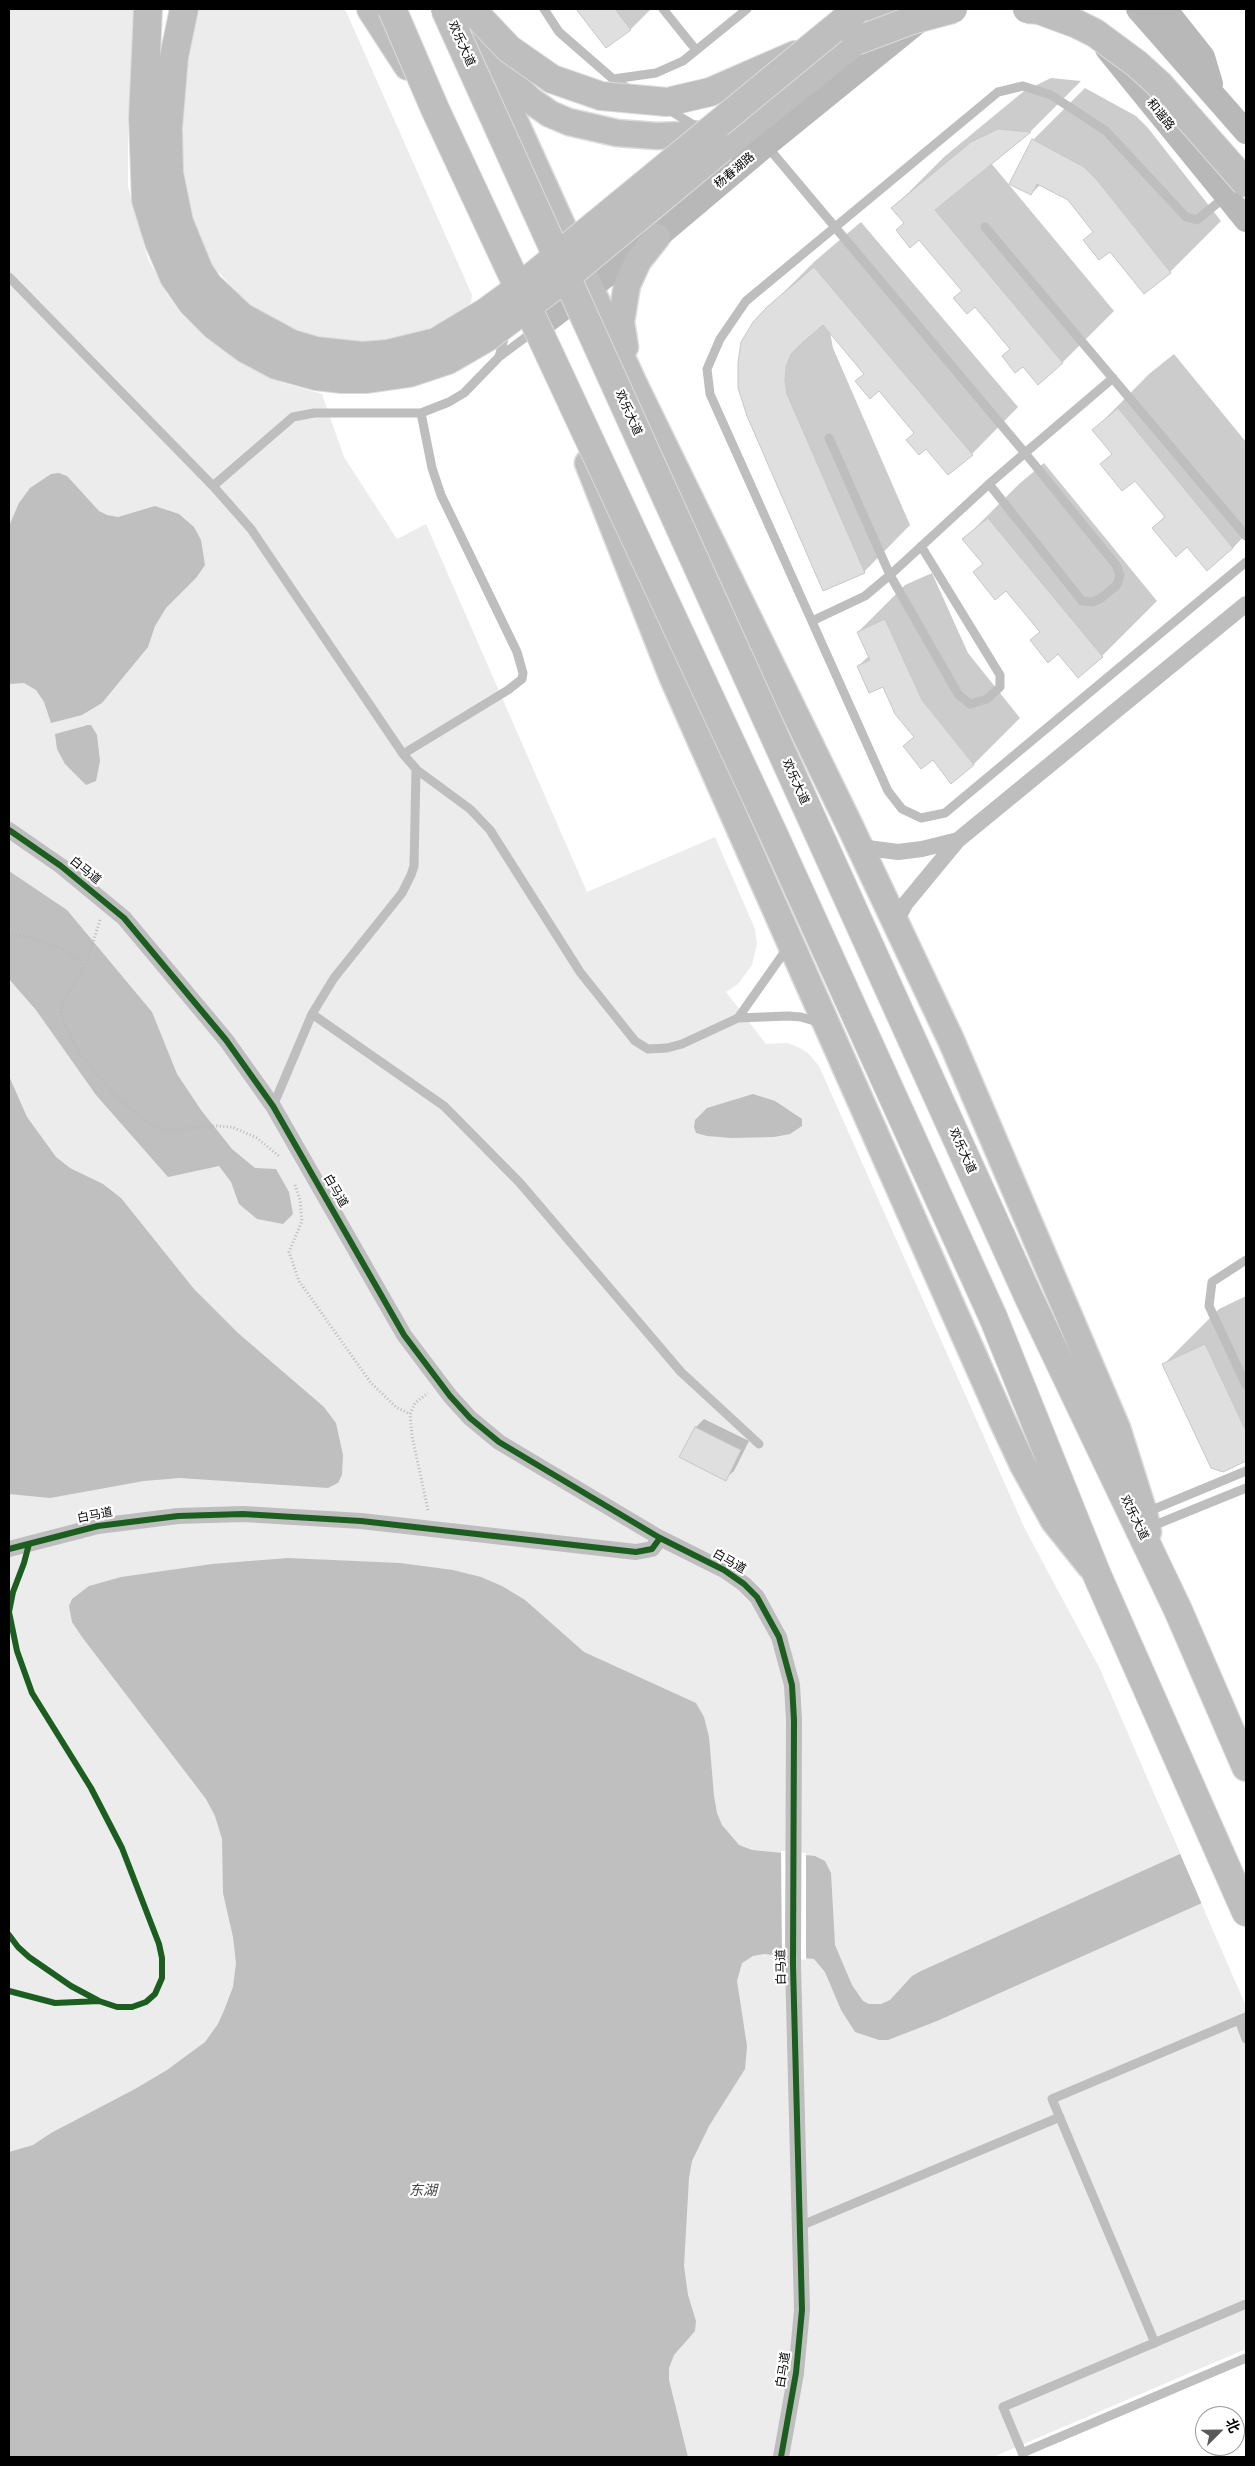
<!DOCTYPE html>
<html>
<head>
<meta charset="utf-8">
<style>
  body { margin:0 }
  #map { position:relative; width:1255px; height:2466px; overflow:hidden; background:#fff; font-family:"Titillium Web","Noto Sans SC",sans-serif }
  canvas { display:block }
  .frame { position:absolute; inset:0; border:10px solid #000; pointer-events:none }
  .north { position:absolute; left:1195px; top:2406px; width:50px; height:50px; box-sizing:border-box; background:#fff; border:1px solid #999; border-radius:50%; rotate:67deg; font-size:14px; font-weight:700; line-height:20px; text-align:center; color:#000 }
  .north::after { content:''; display:block; margin:auto; width:18px; height:22px; background:#595959; clip-path:polygon(50% 0,100% 100%,50% 72%,0 100%) }
</style>
</head>
<body>
<div id="map">
<canvas width="1255" height="2466"></canvas>
<div class="frame"></div>
<div class="north">北</div>
</div>
<script>
const ctx = document.querySelector('canvas').getContext('2d');
ctx.lineJoin = 'round';
function fillPath(path, color) { ctx.fillStyle = color; ctx.fill(path, 'evenodd'); }
const shape = rows => new Path2D(rows.map(r => 'M' + r).join(''));
function strokePath(path, color, width, dash) { ctx.strokeStyle = color; ctx.lineWidth = width; ctx.lineCap = dash ? 'butt' : 'round'; ctx.setLineDash(dash || []); ctx.stroke(path); }
function drawText(font, color, halo, rows, align = 'center') {
  ctx.font = font + ' "Titillium Web","Noto Sans SC",sans-serif'; ctx.lineWidth = 4.5; ctx.setLineDash([]); ctx.textBaseline = 'middle'; ctx.strokeStyle = halo; ctx.fillStyle = color; for (const [text, x, y, turn = 0] of rows) {
    ctx.save(); ctx.translate(x, y); ctx.rotate((+turn || 0) * Math.PI / 180); ctx.textAlign = isNaN(turn) ? turn : align; if (halo) ctx.strokeText(text, 0, 0); ctx.fillText(text, 0, 0); ctx.restore();
  }
}
fillPath(shape([
  [9,9,135,9,128,122,128,187,148,259,167,294,182,315,206,337,262,373,283,383,322,394,344,457,397,539,426,524,587,892,715,837,755,929,757,944,752,965,738,984,726,992,766,1044,788,1043,800,1048,808,1053,819,1066,1025,1529,1100,1669,1246,2006,1246,2349,993,2457,9,2457],
  [199,9,345,9,472,295,471,302,465,310,412,337,385,342,337,342,314,337,266,317,242,298,212,265,195,234,183,186,181,154,186,71]
]), '#ececec');
fillPath(shape([
  [59,473,67,476,99,511,107,515,118,517,155,506,179,514,194,527,201,540,205,565,196,578,166,608,155,626,148,647,102,703,82,715,51,723,44,702,36,690,24,683,9,684,9,526,19,503,30,488,51,474],
  [88,725,91,725,97,735,100,761,96,781,86,785,65,764,57,749,55,734],
  [9,871,67,910,152,1012,177,1074,201,1110,232,1149,255,1168,276,1169,289,1192,293,1214,283,1224,257,1219,239,1204,231,1182,219,1166,168,1177,96,1095,36,1010,9,979],
  [9,1076,27,1117,56,1157,70,1168,103,1184,121,1198,194,1289,238,1333,324,1407,336,1423,343,1455,342,1475,338,1483,328,1488,180,1478,144,1481,50,1498,9,1494],
  [753,1094,775,1101,802,1119,802,1126,790,1134,774,1137,731,1138,707,1136,696,1133,694,1127,695,1120,707,1108],
  [288,1558,400,1563,453,1570,481,1577,502,1586,525,1600,584,1652,696,1703,704,1717,709,1737,714,1796,717,1813,722,1825,739,1845,752,1850,815,1856,825,1861,831,1873,835,1945,852,1985,863,2001,869,2004,881,2004,890,2000,912,1976,921,1971,1180,1854,1144,1770,1202,1903,937,2021,888,2040,879,2040,855,2032,841,2010,825,1972,814,1959,764,1954,753,1956,742,1963,737,1981,747,2046,745,2069,709,2126,692,2161,689,2178,684,2266,688,2295,696,2321,695,2331,674,2355,669,2368,669,2380,688,2457,9,2457,9,2152,33,2145,51,2133,135,2089,167,2070,205,2042,218,2024,225,2008,233,1987,236,1963,233,1937,223,1893,222,1839,215,1816,206,1799,82,1637,72,1622,69,1606,72,1599,89,1586,121,1577,212,1564]
]), '#bfbfbf');
fillPath(shape([
  [1246,1723,1246,1978,1236,1983,1143,1768],
  [781,1851,806,1853,806,1960,782,1957]
]), '#fff');
fillPath(shape([
  [577,9,651,9,630,30,606,46],
  [1051,78,1081,81,1031,131,991,163,1114,311,1062,363,1023,365,975,306,955,298,963,290,893,208,944,157,1024,91],
  [1085,88,1136,116,1148,128,1221,221,1170,272,1085,240,1094,231,1069,199,1041,184,1031,194,1033,140],
  [861,222,1018,407,972,454,915,432,830,332,833,348,910,525,864,572,824,590,768,308,815,261],
  [1174,354,1246,442,1246,534,1233,548,1188,545,1153,528,1165,516,1094,430,1149,374],
  [1044,463,1157,601,1102,656,1058,652,1031,640,1041,631,1006,589,974,572,984,563,964,539,1019,484],
  [932,573,968,653,1020,718,974,764,952,782,933,758,904,746,915,736,884,685,858,666,869,656,858,632,905,585],
  [1246,1296,1246,1460,1223,1471,1164,1364,1219,1309],
  [704,1419,749,1441,734,1471,725,1479,696,1427]
]), '#0003');
const building = shape([
  [576,9,615,9,631,30,606,48,576,9],
  [998,129,1031,132,935,210,1063,363,1038,385,1023,367,1015,373,1002,356,1010,349,975,307,967,314,953,298,962,291,919,240,910,248,896,230,904,223,891,208,971,142,998,129],
  [1032,139,1084,167,1097,180,1171,273,1144,294,1110,252,1099,260,1083,240,1093,232,1068,200,1037,184,1031,195,1009,184,1032,139],
  [814,267,973,455,948,475,926,449,919,455,906,440,914,433,879,391,870,399,855,381,864,374,823,325,802,343,791,354,786,367,785,381,787,394,865,573,823,591,747,416,738,388,738,363,741,342,753,322,767,307,814,267],
  [1118,408,1233,548,1207,571,1187,547,1176,557,1152,528,1165,517,1135,481,1122,491,1100,464,1112,454,1092,430,1118,408],
  [988,518,1103,657,1078,678,1058,654,1048,663,1030,640,1040,632,1006,591,995,600,973,572,983,564,962,539,988,518],
  [885,619,922,700,974,765,951,784,933,760,921,769,903,746,914,737,895,714,883,687,869,693,857,666,870,660,857,632,885,619],
  [1205,1344,1246,1431,1246,1461,1223,1472,1211,1468,1162,1364,1205,1344],
  [695,1427,741,1450,726,1481,679,1457,695,1427]
]);
fillPath(building, '#dfdfdf');
strokePath(building, '#c7c7c7', 1);
const primary = shape([
  [464,9,634,384,849,824,951,1040,1117,1428,1144,1513,1148,1532],
  [496,65,530,100,550,114,569,122,617,133,657,136,710,134],
  [625,347,621,322,627,285,638,261,657,237],
  [588,463,672,676,1003,1422,1023,1465,1054,1521,1090,1566]
]);
const trunk = shape([
  [148,9,143,118,146,200,159,242,174,277],
  [184,9,174,57,168,128,169,173,179,222,199,271],
  [371,9,408,66],
  [667,102,710,92,795,55],
  [722,148,896,9],
  [1030,1300,1178,1610,1246,1767],
  [993,1317,1097,1575,1246,1912]
]);
strokePath(primary, '#dbdbdb', 29);
strokePath(trunk, '#dbdbdb', 30);
strokePath(shape([
  [100,920,86,965,60,1007,63,1021,80,1054,117,1097,150,1124,165,1130,217,1126,232,1127,257,1138,280,1157],
  [9,934,29,937,62,949,86,965],
  [295,1185,300,1200,302,1221,289,1252,299,1281,371,1383,396,1407,410,1414],
  [428,1510,412,1436,410,1414,415,1403,428,1393]
]), '#b9b9b9', 3, [1, 2.5]);
strokePath(shape([
  [544,9,559,32,613,79,631,90],
  [663,9,696,50],
  [613,79,656,73,683,61,747,9],
  [667,109,699,128],
  [766,145,1025,453,1113,378],
  [1226,196,1197,220,1186,217,1106,131,1051,95,1023,86,998,92,746,301,720,339,707,369,710,394,888,791,902,809,921,818,945,813,1246,562],
  [985,227,1246,536],
  [9,277,213,486,251,529,403,754,417,770,470,809,490,830,580,972,635,1041,648,1049,667,1048,682,1044,738,1018,788,1016,801,1017,821,1023],
  [499,357,506,331],
  [829,438,890,575,958,694,970,704,987,699,1000,687,1000,675,921,546],
  [213,486,293,417,314,413,421,413,449,402,464,393,499,357,534,331],
  [812,621,865,596,890,575,989,484,1025,453,1116,565,1120,575,1117,585,1101,598,1093,602,1082,601,989,484],
  [403,754,508,690,522,679,523,673,517,652,441,495,432,468,421,413],
  [312,1014,444,1106,520,1183,681,1372,759,1444],
  [738,1018,788,947],
  [273,1106,312,1014,334,978,402,893,411,875,414,866,416,770],
  [1246,1260,1212,1282,1209,1306,1246,1385],
  [1147,1512,1246,1471],
  [1150,1527,1246,1488],
  [1239,2020,1246,2039],
  [800,2226,1060,2117],
  [1155,2343,1052,2099,1246,2017],
  [1022,2453,1246,2358],
  [1024,2457,1003,2407,1246,2304]
]), '#bebebe', 9);
strokePath(shape([
  [9,830,61,866,124,918,226,1040,273,1106,404,1335,450,1396,470,1418,499,1442,529,1460,660,1538,724,1570,744,1584,757,1597,779,1637,792,1685,794,1720,793,1965,802,2310,796,2373,781,2457],
  [860,847,898,852,922,849,958,840],
  [895,922,906,903,958,840,1246,604],
  [9,1549,98,1526,178,1516,243,1514,361,1521,636,1552,652,1549,660,1538]
]), '#bebebe', 16);
strokePath(shape([
  [1138,9,1246,132],
  [1165,9,1203,57,1211,84],
  [1107,49,1246,220],
  [535,330,657,237,766,145,919,21]
]), '#b8b8b8', 24);
strokePath(primary, '#bebebe', 26);
strokePath(trunk, '#bebebe', 28);
const trunkBridge = shape([
  [392,9,435,109,773,833,993,1317],
  [445,9,1030,1300],
  [471,9,509,49,552,79,601,96,667,102],
  [1027,9,1039,10,1077,24,1095,33,1137,64,1159,84,1246,183],
  [856,41,912,20,953,9],
  [199,271,209,286,242,317,292,344,316,351,362,356,387,354,436,342,486,312,516,290,858,9],
  [174,277,192,303,215,326,246,349,276,365,316,376,342,379,367,379,409,373,448,360,486,338,565,278,722,148]
]);
strokePath(trunkBridge, '#dbdbdb', 30, []);
strokePath(trunkBridge, '#bebebe', 28);
strokePath(shape([
  [9,830,61,866,124,918,226,1040,273,1106,404,1335,450,1396,470,1418,499,1442,529,1460,660,1538,724,1570,744,1584,757,1597,779,1637,792,1685,794,1720,793,1965,802,2310,796,2373,781,2457],
  [9,1549,98,1526,178,1516,243,1514,361,1521,636,1552,652,1549,660,1538],
  [9,1935,18,1947,29,1957,71,1986,99,2001,117,2007,132,2007,146,2002,155,1994,162,1978,162,1958,159,1944,122,1848,91,1788,32,1693,17,1651,9,1612,13,1592,24,1563,29,1544],
  [9,1991,55,2003,99,2001]
]), '#1b5e20', 6);
drawText('12px', '#000', '#fff', [
  ["欢乐大道",461,44,66],
  ["和谐路",1160,115,51],
  ["杨春湖路",735,171,-40],
  ["欢乐大道",628,413,66],
  ["欢乐大道",795,782,66],
  ["白马道",85,871,39],
  ["欢乐大道",962,1151,66],
  ["白马道",335,1191,60],
  ["白马道",95,1516,-11],
  ["欢乐大道",1134,1518,64],
  ["白马道",729,1562,30],
  ["白马道",782,1967,-91],
  ["白马道",784,2370,-81]
]);
drawText('italic 14px', '#444', '#fff', [
  ["东湖",423,2192]
]);
</script>
</body>
</html>
